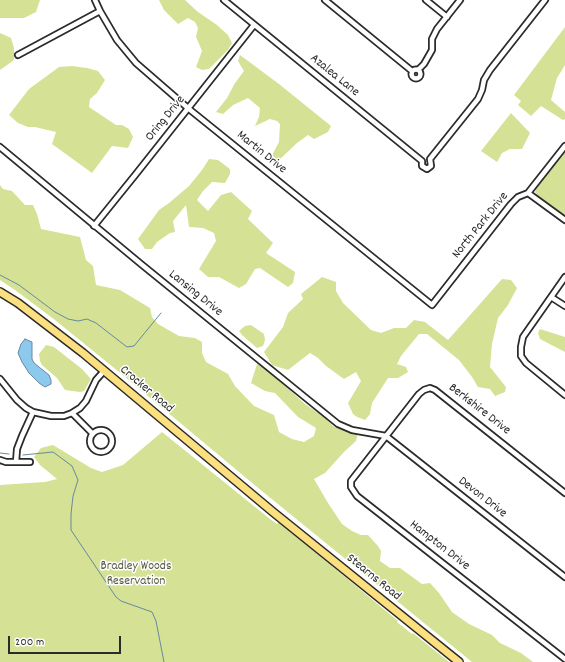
<!DOCTYPE html>
<html>
<head>
<meta charset="utf-8">
<style>
  body { margin:0 }
  #map { position:relative; width:565px; height:662px; overflow:hidden; background:#fff; font-family:Dekko,sans-serif }
  canvas { display:block }
  .scale { position:absolute; left:8px; top:636px; width:113px; height:18px; box-sizing:border-box; border:2px solid #2b2b2b; border-top:0; padding-left:5px; font-size:12px; line-height:14px; white-space:nowrap; color:#2b2b2b; -webkit-text-stroke:3px #fff; paint-order:stroke }
</style>
</head>
<body>
<div id="map">
<canvas width="565" height="662"></canvas>
<div class="scale">200 m</div>
</div>
<script>
const ctx = document.querySelector('canvas').getContext('2d');
ctx.lineJoin = 'round';
function fillPath(path, color) { ctx.fillStyle = color; ctx.fill(path, 'evenodd'); }
const shape = rows => new Path2D(rows.map(r => 'M' + r).join(''));
function strokePath(path, color, width, dash) { ctx.strokeStyle = color; ctx.lineWidth = width; ctx.lineCap = dash ? 'butt' : 'round'; ctx.setLineDash(dash || []); ctx.stroke(path); }
function drawText(font, color, halo, rows, align = 'center') {
  ctx.font = font + ' Dekko,sans-serif'; ctx.lineWidth = 3; ctx.setLineDash([]); ctx.textBaseline = 'middle'; ctx.strokeStyle = halo; ctx.fillStyle = color; for (const [text, x, y, turn = 0] of rows) {
    ctx.save(); ctx.translate(x, y); ctx.rotate((+turn || 0) * Math.PI / 180); ctx.textAlign = isNaN(turn) ? turn : align; if (halo) ctx.strokeText(text, 0, 0); ctx.fillText(text, 0, 0); ctx.restore();
  }
}
fillPath(shape([
  [0,0,40,0,36,12,24,18,0,18],
  [159,0,185,0,198,12,217,25,228,35,232,43,228,50,209,69,202,70,196,67,202,51,196,37,198,28,195,22,188,18,178,24,164,10],
  [565,27,565,65,557,78,551,100,565,112,565,119,563,120,541,106,531,116,518,105,521,101,514,95],
  [0,33,11,38,14,48,14,60,0,70],
  [240,55,279,84,331,126,328,132,314,139,308,135,297,143,278,161,269,161,279,142,280,124,277,121,270,119,255,126,259,117,260,108,248,98,233,105,223,114,216,112,227,98,235,83,244,71,238,61],
  [72,66,87,68,98,71,105,80,97,93,90,99,89,107,116,125,122,125,129,129,133,137,128,148,112,146,92,173,52,144,56,132,35,127,28,127,18,123,9,115,29,89,59,67],
  [511,113,530,133,522,149,510,149,502,153,497,162,481,151],
  [565,151,565,216,541,200,535,192,537,187],
  [209,159,218,160,230,169,230,174,225,183,212,182,203,191,197,200,208,211,221,195,231,192,252,211,248,219,273,243,266,253,295,272,293,283,288,287,260,268,255,269,246,284,239,288,219,277,208,277,199,269,216,241,214,233,203,228,189,227,186,205,173,221,175,232,170,233,157,242,152,249,145,249,138,239,159,210,169,203,189,186,202,170],
  [0,185,3,189,12,191,25,205,33,205,37,214,41,229,80,237,86,260,93,266,96,285,120,290,150,308,152,317,158,324,179,336,195,338,202,342,202,353,206,362,228,374,235,386,254,406,274,415,279,432,292,439,304,442,314,436,316,428,298,417,275,393,265,391,251,383,257,364,264,367,305,404,324,417,333,426,349,433,358,433,356,441,344,452,325,473,314,479,328,503,342,524,352,531,361,535,368,535,378,546,381,551,380,561,390,568,400,568,422,584,430,583,439,593,452,612,469,624,492,635,500,643,521,653,533,662,472,662,257,487,124,376,55,320,15,290,0,280],
  [322,277,336,282,336,291,343,303,371,330,381,333,394,328,406,328,414,320,425,322,448,340,502,279,511,280,517,288,508,305,498,318,492,344,490,367,506,387,505,392,495,396,490,389,478,387,472,377,459,360,427,334,419,334,401,356,397,364,406,367,408,372,398,378,388,378,372,403,370,414,365,420,357,417,353,414,348,403,361,381,356,372,344,379,326,366,318,358,310,353,288,370,272,365,264,352,283,327,288,313,303,299,301,294],
  [251,325,264,334,265,340,263,346,257,348,242,335,239,331,245,326],
  [540,329,565,337,565,352,540,339,538,333],
  [46,345,54,347,82,369,91,379,84,391,80,392,65,390,57,378,42,365,40,361,39,354],
  [162,432,270,519,277,524,279,522,398,621,397,622,412,634,413,633,449,662,0,662,0,485,45,482,57,479,40,465,34,457,41,448,53,445,91,468,102,472,123,465]
]), '#d5e295');
const water = shape([
  [25,339,32,342,32,359,34,363,49,375,51,380,51,384,45,387,39,383,29,373,22,362,18,353,21,344,25,339]
]);
fillPath(water, '#8dc8ed');
strokePath(water, '#66899f', 1);
strokePath(shape([
  [0,275,19,285,55,312,68,319,78,321,87,319,96,323,127,347,134,346,161,313],
  [0,453,9,454],
  [23,455,53,452,72,466,78,480,73,496,71,514,71,530,116,597,121,601,152,612,156,621,164,662]
]), '#66899f', 1);
const minor = shape([
  [95,0,100,11,117,40,136,63,189,109,432,305,511,204,518,197,528,193,565,146],
  [224,0,422,161,422,166,427,169,431,166,430,159,478,99,482,90,484,80,490,70,545,0],
  [325,0,412,71],
  [426,0,447,17],
  [18,55,100,11],
  '411.5 74a4.5 4.5 0 1 1 9 0a4.5 4.5 0 1 1-9 0Z',
  [418,70,424,64,432,50,432,39,437,29,460,0],
  [0,147,141,264,338,424,352,430,386,436,565,577],
  [528,193,565,220],
  [94,226,136,174,254,25],
  [565,277,523,337,521,347,521,356,526,363,565,395],
  [551,297,565,306],
  [0,379,17,400,26,408,33,412,51,416,64,416,72,413,80,408,86,401,96,380,104,371],
  [72,413,93,434],
  '90 441a11 11 0 1 1 22 0a11 11 0 1 1-22 0Z',
  [0,460,6,462,16,462,17,449,22,436,33,412],
  [16,462,30,462],
  [565,493,435,390,430,388,424,390,419,394,351,481,351,487,357,496,565,659]
]);
const primary = shape([
  [0,292,18,303,83,353,273,512,459,662]
]);
strokePath(minor, '#2b2b2b', 8);
strokePath(primary, '#2b2b2b', 10);
strokePath(minor, '#fff', 4.5);
strokePath(primary, '#fce080', 7);
drawText('13px', '#2b2b2b', '#fff', [
  ["Azalea Lane",334,76,39],
  ["Oring Drive",166,119,-51],
  ["Martin Drive",261,153,39],
  ["North Park Drive",481,226,-51],
  ["Lansing Drive",195,294,39],
  ["Crocker Road",146,390,40],
  ["Berkshire Drive",479,410,38],
  ["Devon Drive",482,498,38],
  ["Hampton Drive",439,546,38],
  ["Stearns Road",373,578,39]
]);
drawText('13px', '#565946', '#fff', [
  ["Bradley Woods",136,567],
  ["Reservation",136,582]
]);
</script>
</body>
</html>
